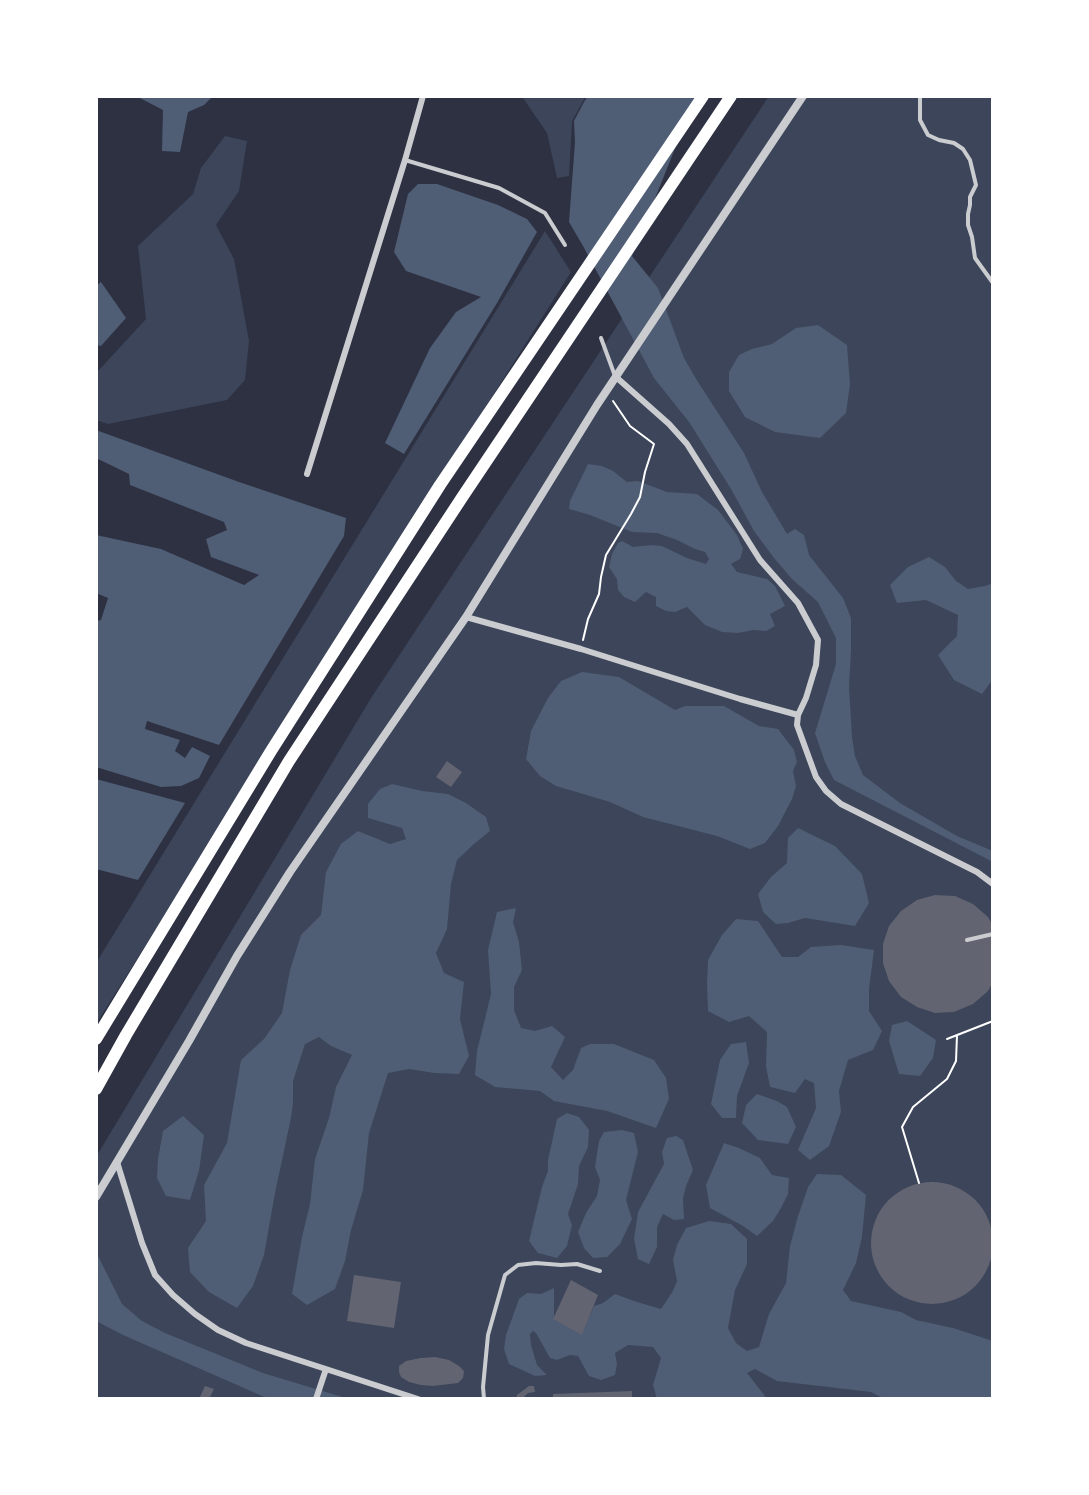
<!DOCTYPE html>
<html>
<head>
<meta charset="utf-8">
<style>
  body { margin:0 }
  #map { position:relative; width:1089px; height:1495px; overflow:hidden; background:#2d3142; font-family:"Fira Sans",sans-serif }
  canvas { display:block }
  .frame { position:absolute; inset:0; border:98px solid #fff; pointer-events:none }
</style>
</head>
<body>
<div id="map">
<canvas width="1089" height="1495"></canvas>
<div class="frame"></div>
</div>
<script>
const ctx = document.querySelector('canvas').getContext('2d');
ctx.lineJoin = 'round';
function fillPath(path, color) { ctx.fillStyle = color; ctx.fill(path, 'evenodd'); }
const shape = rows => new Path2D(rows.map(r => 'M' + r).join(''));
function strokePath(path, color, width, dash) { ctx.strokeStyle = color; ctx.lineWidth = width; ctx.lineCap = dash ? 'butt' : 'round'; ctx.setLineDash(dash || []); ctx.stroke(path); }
fillPath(shape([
  [523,96,586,96,572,121,569,176,557,178,547,133,523,98],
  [769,96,993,96,993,1399,96,1399,96,1157,371,698],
  [225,136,247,141,239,191,216,225,234,259,249,341,245,380,227,400,108,424,96,420,96,378,98,371,146,319,138,246,193,194,201,168],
  [545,231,571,272,96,1024,96,963]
]), '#3c4559');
fillPath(shape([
  [136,96,213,96,204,105,188,112,180,152,162,151,163,110],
  [588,96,696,96,632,256,658,288,684,358,698,382,744,453,762,492,787,534,795,529,804,535,809,555,843,598,851,618,851,651,849,686,852,737,855,756,863,775,900,803,957,836,993,851,993,862,834,780,825,762,815,733,836,664,836,638,818,602,792,579,774,558,754,531,731,489,689,422,654,378,583,246,569,222,575,142,574,121,584,102],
  [418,184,437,184,498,205,527,219,537,232,497,303,404,454,385,443,430,348,456,312,481,297,406,271,394,252,408,194],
  [101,282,126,318,101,346,96,345,96,286],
  [818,325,847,345,850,384,846,413,820,438,775,432,745,417,729,391,729,372,739,355,752,349,772,344,796,328],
  [96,430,239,482,346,518,344,536,219,745,147,721,145,729,180,740,175,751,185,758,192,747,210,756,199,778,181,786,161,787,96,767,96,621,101,620,108,598,96,593,96,535,161,549,244,585,259,575,211,557,206,539,227,530,224,522,130,485,129,474,96,458],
  [588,464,602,466,613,471,627,482,638,481,667,492,697,494,718,510,737,535,743,549,740,559,731,564,737,572,767,579,775,586,785,606,770,614,775,626,766,631,754,630,738,633,722,632,705,625,687,607,675,612,666,611,656,606,656,597,646,592,635,602,624,597,618,590,617,579,609,567,612,554,618,543,622,541,633,547,651,545,662,546,687,558,706,564,709,559,705,552,695,549,677,540,657,533,632,532,590,515,569,509,570,501],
  [929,557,945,567,956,581,968,589,985,586,993,583,993,679,982,694,954,680,938,655,957,636,958,615,926,600,897,603,890,585,908,567],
  [582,672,619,677,675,710,685,706,724,706,759,726,778,729,794,750,797,762,793,771,796,786,792,799,778,826,765,843,750,849,717,836,643,817,610,802,556,786,540,776,526,759,531,731,548,698,561,681],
  [96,779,185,803,138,880,96,869],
  [392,784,422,791,448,794,466,803,486,817,490,831,474,844,457,860,451,884,447,929,436,953,444,973,464,982,460,1019,469,1056,459,1074,434,1073,409,1069,388,1073,369,1133,363,1190,351,1230,345,1261,335,1289,307,1305,292,1294,302,1237,310,1204,315,1159,329,1118,336,1087,352,1055,331,1046,319,1037,305,1044,293,1081,293,1103,291,1118,275,1193,264,1255,253,1286,237,1308,209,1292,190,1272,188,1248,206,1221,204,1185,227,1143,241,1060,264,1039,282,1013,290,970,301,935,321,915,326,872,341,844,358,831,390,844,406,839,402,828,368,818,368,804,380,789],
  [798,828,835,846,862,874,869,903,855,926,805,918,788,923,776,924,763,912,758,894,771,877,787,863,788,838],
  [516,908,513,922,519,942,522,970,514,987,514,1010,521,1028,535,1031,552,1026,565,1037,551,1067,563,1080,573,1070,581,1048,590,1044,614,1044,654,1060,666,1078,669,1099,656,1128,607,1111,554,1101,540,1091,495,1087,475,1075,477,1051,491,994,488,950,497,912],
  [736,919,758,921,782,957,798,957,811,947,841,945,874,950,869,989,869,1011,882,1031,873,1050,848,1060,839,1091,841,1112,829,1146,810,1160,798,1150,816,1108,814,1083,805,1079,795,1093,770,1087,766,1066,767,1032,749,1016,729,1022,708,1011,707,983,708,960,722,935],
  [907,1021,936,1040,933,1058,920,1076,899,1074,889,1041,892,1025],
  [746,1042,749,1063,737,1096,736,1118,722,1118,711,1104,720,1060,731,1044],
  [757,1094,777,1101,787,1107,796,1127,788,1144,758,1140,742,1123,746,1105],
  [567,1113,579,1117,589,1130,588,1147,579,1166,578,1184,568,1214,572,1225,567,1246,557,1258,538,1253,529,1241,542,1187,548,1171,548,1160,557,1119],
  [183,1116,204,1135,199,1171,190,1200,166,1196,157,1178,158,1159,163,1131],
  [622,1130,634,1133,638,1152,626,1200,632,1219,620,1244,607,1257,593,1258,584,1248,578,1232,586,1213,597,1196,600,1180,595,1167,599,1141,604,1132],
  [676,1136,683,1140,693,1170,686,1186,683,1199,684,1219,674,1220,663,1214,657,1227,657,1247,649,1264,638,1259,634,1239,638,1212,664,1164,662,1152,667,1138],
  [724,1143,739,1148,760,1158,772,1175,789,1178,788,1194,781,1208,773,1221,757,1236,743,1226,710,1208,706,1185],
  [817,1174,841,1175,866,1195,862,1237,856,1263,843,1290,851,1301,901,1312,916,1320,953,1328,993,1341,993,1399,885,1399,871,1392,777,1381,755,1369,747,1373,765,1396,764,1399,657,1399,653,1385,661,1358,653,1347,628,1345,615,1353,617,1364,615,1375,601,1380,589,1376,578,1356,570,1355,557,1360,550,1358,536,1333,533,1331,530,1334,531,1345,537,1365,547,1375,535,1376,509,1364,504,1349,506,1335,519,1299,527,1293,541,1294,554,1288,554,1319,582,1334,594,1306,603,1303,615,1294,637,1302,661,1309,673,1291,677,1281,673,1260,677,1245,686,1228,709,1221,731,1224,747,1239,747,1264,735,1290,728,1328,736,1343,747,1351,759,1347,769,1314,786,1283,790,1246,798,1216,808,1187],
  [96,1252,122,1304,142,1321,165,1333,263,1373,349,1399,269,1399,123,1335,96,1321]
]), '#4f5d75');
fillPath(shape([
  [447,761,462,772,451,787,436,777],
  [935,895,955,896,973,904,988,917,993,926,993,982,988,991,973,1004,954,1012,935,1013,917,1007,901,997,889,981,883,963,883,944,889,926,901,911,917,900],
  '871 1243a61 61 0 1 1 122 0a61 61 0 1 1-122 0Z',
  [354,1275,401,1282,394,1328,347,1321],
  [571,1280,598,1295,582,1335,553,1319],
  [435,1357,449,1360,459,1366,464,1371,463,1378,458,1383,433,1386,421,1385,409,1382,401,1377,399,1372,399,1366,406,1361,421,1358],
  [205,1386,214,1389,209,1399,199,1399],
  [529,1386,534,1386,535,1392,528,1393,522,1399,516,1399,517,1395],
  [632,1391,632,1399,553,1399,553,1394]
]), '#626471');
strokePath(shape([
  [583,640,588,619,599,594,601,577,606,555,631,514,640,497,645,472,654,444,630,426,613,401],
  [947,1039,993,1021],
  [919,1183,902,1127,913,1107,947,1079,956,1061,957,1035]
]), '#fff', 2);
strokePath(shape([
  [920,96,920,120,928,135,939,140,954,143,963,149,970,160,976,185,970,197,970,205,968,214,968,225,972,237,975,258,993,283],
  [405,160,499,188,545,213,565,245],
  [601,338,615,376],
  [967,940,993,934],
  [484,1399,483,1387,488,1335,505,1275,518,1265,536,1263,561,1265,577,1264,600,1271]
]), '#caccd0', 4);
strokePath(shape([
  [616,377,669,424,687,444,760,560,798,603,818,640,816,665,806,698,798,715,797,725,816,777,826,791,841,804,977,872,993,884],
  [307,474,405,160,423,96],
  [466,617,581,649,740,699,798,715],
  [117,1162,142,1243,155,1275,173,1295,195,1314,218,1330,246,1343,418,1399],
  [316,1399,326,1369]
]), '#caccd0', 6);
strokePath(shape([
  [96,1197,189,1041,237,956,290,872,466,617,597,405,803,96]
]), '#caccd0', 8);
strokePath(shape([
  [96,1039,271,751,440,485,703,96],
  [96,1089,126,1035,289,761,463,496,731,96]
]), '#fff', 12);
</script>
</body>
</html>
